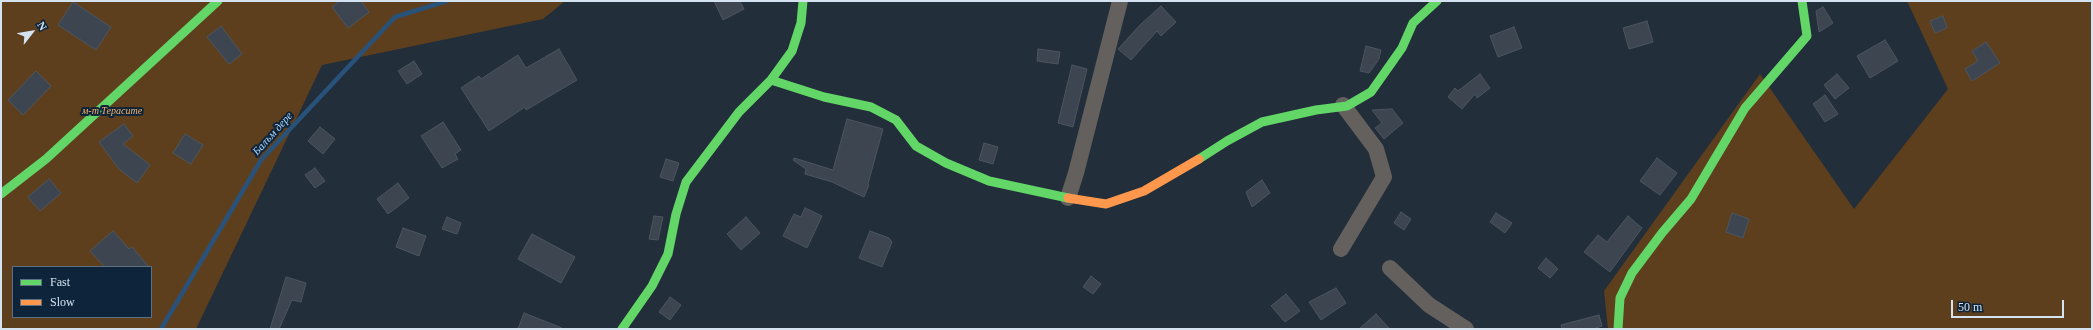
<!DOCTYPE html>
<html>
<head>
<meta charset="utf-8">
<style>
  body { margin:0 }
  #map { position:relative; width:2093px; height:330px; overflow:hidden; background:#222e3a; font-family:"Times New Roman",serif }
  canvas { display:block }
  .frame { position:absolute; inset:0; border:2px solid #d5e3f1; pointer-events:none }
  .legend { position:absolute; left:12px; top:266px; width:140px; height:52px; box-sizing:border-box; background:#0d243a; border:1px solid #5d7083; margin:0; padding:5px 7px; list-style:none; font-size:12px; color:#d5e3f1 }
  .legend li { display:flex; align-items:center; gap:8px; height:20px }
  .legend b { width:20px; border:1px solid #5d7083 }
  .north { position:absolute; left:12px; top:12px; width:40px; height:40px; -webkit-text-stroke:3px #0d243a; paint-order:stroke; rotate:59deg; font-size:11px; font-weight:700; line-height:16px; text-align:center; color:#d5e3f1 }
  .north::after { content:''; display:block; margin:auto; width:14px; height:18px; background:#d5e3f1; clip-path:polygon(50% 0,100% 100%,50% 72%,0 100%) }
  .scale { position:absolute; left:1951px; top:300px; width:113px; height:18px; box-sizing:border-box; border:2px solid #d5e3f1; border-top:0; padding-left:5px; font-size:12px; line-height:14px; white-space:nowrap; color:#d5e3f1; -webkit-text-stroke:3px #0d243a; paint-order:stroke }
</style>
</head>
<body>
<div id="map">
<canvas width="2093" height="330"></canvas>
<div class="frame"></div>
<ul class="legend">
<li><b style="height:5px;background:#63d668"></b>Fast</li>
<li><b style="height:5px;background:#ff974d"></b>Slow</li>
</ul>
<div class="north">N</div>
<div class="scale">50 m</div>
</div>
<script>
const ctx = document.querySelector('canvas').getContext('2d');
ctx.lineJoin = 'round';
function fillPath(path, color) { ctx.fillStyle = color; ctx.fill(path, 'evenodd'); }
const shape = rows => new Path2D(rows.map(r => 'M' + r).join(''));
function strokePath(path, color, width, dash) { ctx.strokeStyle = color; ctx.lineWidth = width; ctx.lineCap = dash ? 'butt' : 'round'; ctx.setLineDash(dash || []); ctx.stroke(path); }
function drawText(font, color, halo, rows, align = 'center') {
  ctx.font = font + ' "Times New Roman",serif'; ctx.lineWidth = 4; ctx.setLineDash([]); ctx.textBaseline = 'middle'; ctx.strokeStyle = halo; ctx.fillStyle = color; for (const [text, x, y, turn = 0] of rows) {
    ctx.save(); ctx.translate(x, y); ctx.rotate((+turn || 0) * Math.PI / 180); ctx.textAlign = isNaN(turn) ? turn : align; if (halo) ctx.strokeText(text, 0, 0); ctx.fillText(text, 0, 0); ctx.restore();
  }
}
fillPath(shape([
  [1,1,565,1,543,19,322,65,196,329,6,329,1,327],
  [13,267,151,267,151,317,13,317],
  [1907,1,2092,1,2092,329,1608,329,1604,291,1760,74,1854,209,1948,89]
]), '#5e3f1d');
strokePath(shape([
  [161,329,261,160,395,17,447,1]
]), '#29527a', 4.5);
const building = shape([
  [339,1,361,1,369,12,348,28,332,7,339,1],
  [714,1,740,1,744,9,723,20,714,1],
  [73,2,111,27,96,50,58,25,73,2],
  [1161,6,1176,22,1161,36,1157,31,1131,60,1118,49,1140,25,1161,6],
  [1823,7,1833,23,1819,32,1816,11,1823,7],
  [1943,16,1947,28,1935,33,1930,21,1943,16],
  [1647,21,1653,42,1629,49,1623,28,1647,21],
  [221,26,242,54,229,64,207,37,221,26],
  [1514,27,1522,48,1498,57,1490,36,1514,27],
  [1885,40,1898,61,1870,78,1857,56,1885,40],
  [1986,42,2000,63,1972,81,1965,69,1978,61,1972,51,1986,42],
  [1366,46,1381,50,1379,59,1369,73,1360,71,1366,46],
  [559,49,577,80,526,110,525,107,489,131,461,88,479,76,481,79,518,55,526,68,559,49],
  [1038,49,1060,52,1058,64,1037,61,1038,49],
  [414,61,422,74,407,84,398,71,414,61],
  [1072,65,1087,69,1073,127,1058,123,1072,65],
  [36,71,51,86,23,115,8,100,36,71],
  [1480,74,1490,88,1477,98,1475,94,1462,109,1448,97,1455,88,1458,91,1480,74],
  [1837,74,1849,88,1835,99,1824,85,1837,74],
  [1825,95,1838,114,1825,122,1813,104,1825,95],
  [1392,109,1403,123,1384,139,1375,128,1382,123,1372,110,1392,109],
  [847,119,883,129,868,184,869,185,864,197,832,182,805,174,806,169,793,160,794,158,833,170,847,119],
  [443,122,461,150,455,154,458,159,442,168,421,136,443,122],
  [124,124,133,136,123,144,150,165,137,183,119,169,99,142,124,124],
  [320,127,335,139,323,154,308,141,320,127],
  [185,134,203,145,191,164,173,153,185,134],
  [984,143,998,147,993,164,979,160,984,143],
  [1657,158,1677,173,1660,195,1640,181,1657,158],
  [666,159,679,163,673,181,660,177,666,159],
  [315,168,325,181,315,188,305,175,315,168],
  [49,179,61,193,40,211,28,197,49,179],
  [1262,180,1270,193,1252,207,1246,192,1262,180],
  [398,183,409,198,388,214,377,199,398,183],
  [805,208,822,216,807,248,783,236,794,214,801,217,805,208],
  [1401,212,1411,219,1404,230,1394,223,1401,212],
  [1496,213,1512,223,1505,233,1490,222,1496,213],
  [1732,213,1749,219,1743,238,1726,232,1732,213],
  [654,216,663,217,658,240,649,239,654,216],
  [1628,216,1642,228,1610,272,1584,252,1598,235,1607,242,1628,216],
  [447,217,461,223,457,234,442,229,447,217],
  [746,217,760,233,741,250,727,234,746,217],
  [403,228,426,236,419,256,396,247,403,228],
  [113,231,129,249,132,247,149,267,105,267,90,251,113,231],
  [870,231,889,238,892,242,882,267,859,258,870,231],
  [532,234,575,257,561,283,518,259,532,234],
  [1546,258,1558,269,1550,278,1538,268,1546,258],
  [1091,276,1101,284,1093,294,1083,287,1091,276],
  [286,277,306,283,301,302,292,300,279,329,270,329,286,277],
  [1336,288,1346,303,1321,320,1309,302,1336,288],
  [1286,294,1300,311,1285,322,1271,306,1286,294],
  [670,297,681,305,670,320,659,312,670,297],
  [524,313,562,328,562,329,518,329,524,313],
  [1376,314,1390,329,1359,329,1376,314],
  [1599,315,1602,326,1593,329,1562,329,1561,325,1599,315]
]);
fillPath(building, '#3c4550');
strokePath(building, '#4b555f', 1);
strokePath(shape([
  [1068,198,1076,173,1120,1],
  [1341,249,1384,177,1376,149,1343,105],
  [1390,268,1429,305,1466,329]
]), '#64605d', 16);
strokePath(shape([
  [771,80,824,97,871,107,896,120,916,146,946,163,989,181,1068,198],
  [1199,159,1227,141,1262,122,1316,110,1347,106,1371,92,1402,48,1413,23,1437,1],
  [1,194,46,159,218,1],
  [622,329,652,286,668,254,676,214,686,182,739,112,771,80,792,51,801,23,803,1],
  [1618,329,1620,298,1632,273,1662,233,1691,199,1745,108,1807,36,1802,1]
]), '#63d668', 9);
strokePath(shape([
  [1068,198,1106,204,1144,191,1199,159]
]), '#ff974d', 9);
drawText('italic 10px', '#f6b36f', '#0d243a', [
  ["м-т Терасите",112,111]
]);
drawText('italic 11px', '#b0d7fe', '#0d243a', [
  ["Балъм дере",273,134,-48]
]);
</script>
</body>
</html>
